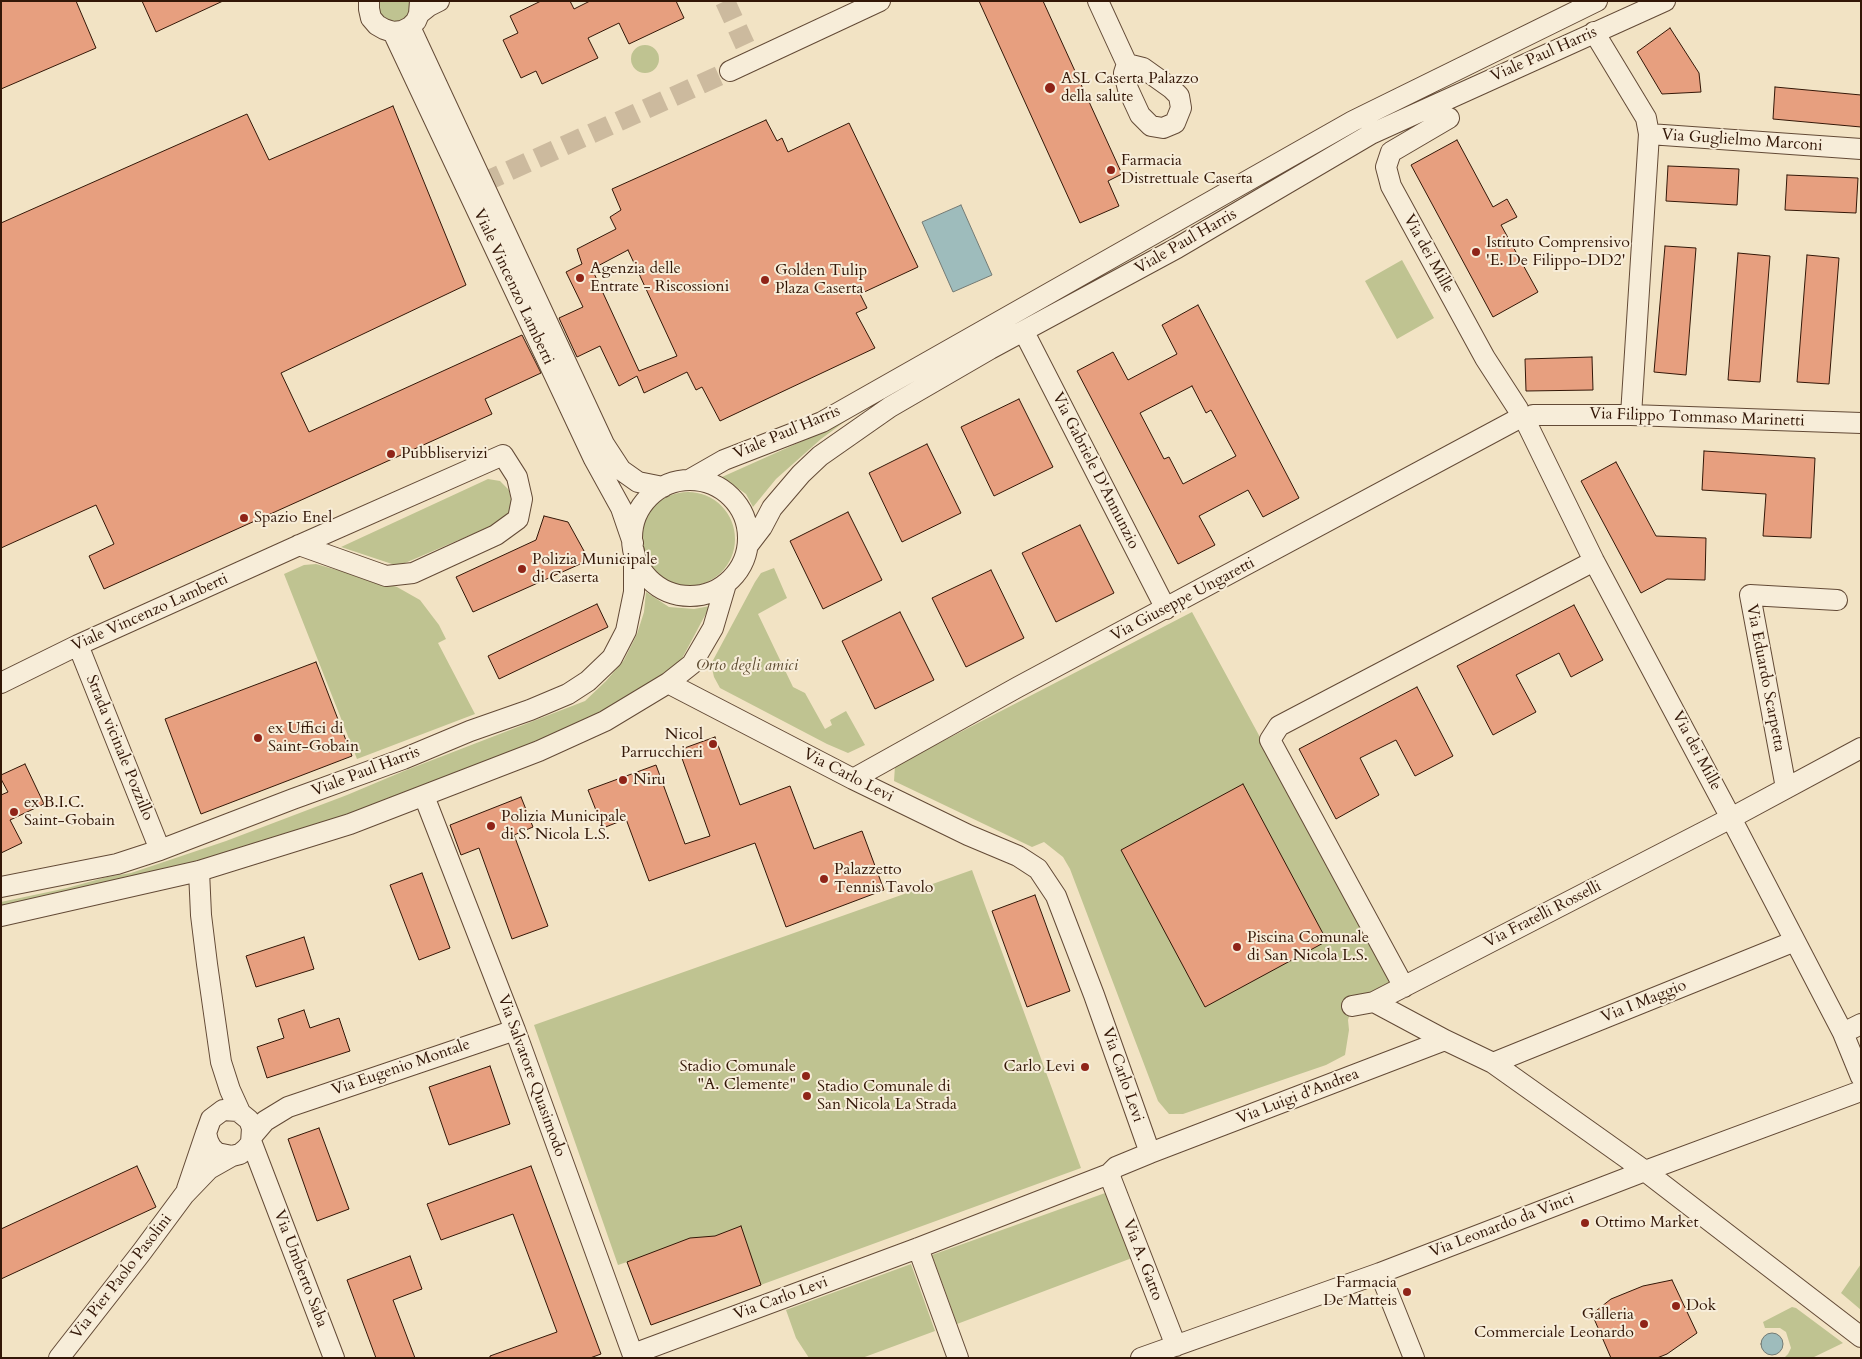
<!DOCTYPE html>
<html>
<head>
<meta charset="utf-8">
<style>
  body { margin:0 }
  #map { position:relative; width:1862px; height:1359px; overflow:hidden; background:#f2e3c4; font-family:Cardo,serif }
  canvas { display:block }
  .frame { position:absolute; inset:0; border:2px solid #331707; pointer-events:none }
</style>
</head>
<body>
<div id="map">
<canvas width="1862" height="1359"></canvas>
<div class="frame"></div>
</div>
<script>
const ctx = document.querySelector('canvas').getContext('2d');
ctx.lineJoin = 'round';
function fillPath(path, color) { ctx.fillStyle = color; ctx.fill(path, 'evenodd'); }
const shape = rows => new Path2D(rows.map(r => 'M' + r).join(''));
function strokePath(path, color, width, dash) { ctx.strokeStyle = color; ctx.lineWidth = width; ctx.lineCap = dash ? 'butt' : 'round'; ctx.setLineDash(dash || []); ctx.stroke(path); }
function drawText(font, color, halo, rows, align = 'center') {
  ctx.font = font + ' Cardo,serif'; ctx.lineWidth = 4; ctx.setLineDash([]); ctx.textBaseline = 'middle'; ctx.strokeStyle = halo; ctx.fillStyle = color; for (const [text, x, y, turn = 0] of rows) {
    ctx.save(); ctx.translate(x, y); ctx.rotate((+turn || 0) * Math.PI / 180); ctx.textAlign = isNaN(turn) ? turn : align; if (halo) ctx.strokeText(text, 0, 0); ctx.fillText(text, 0, 0); ctx.restore();
  }
}
fillPath(shape([
  [374,1,414,1,414,9,401,24,382,21],
  '631 59a14 14 0 1 1 28 0a14 14 0 1 1-28 0Z',
  [1402,260,1434,318,1397,339,1365,281],
  [855,414,821,439,776,479,753,507,746,494,722,477,818,434],
  [488,479,500,481,509,490,512,505,507,517,503,521,398,566,341,547],
  '641 539a47 47 0 1 1 94 0a47 47 0 1 1-94 0Z',
  [316,564,397,587,420,600,439,625,446,639,438,643,475,714,357,759,284,574,304,565],
  [774,568,787,598,758,614,793,687,805,693,825,729,832,725,830,720,846,711,865,745,848,753,827,744,720,688,714,677,711,664,755,582,761,573],
  [646,592,669,607,694,609,710,606,678,666,654,687,555,734,397,799,232,854,1,910,1,902,67,888,107,877,131,873,226,841,347,795,404,771,585,701,606,681,624,660,637,634,644,612],
  [1192,612,1393,982,1352,1006,1348,1020,1349,1030,1345,1055,1326,1065,1183,1114,1169,1114,1158,1101,1070,869,1063,857,1044,842,1032,847,894,781,895,766],
  [972,870,1081,1168,651,1325,627,1262,618,1265,534,1025],
  [1108,1192,1132,1258,957,1324,932,1255],
  [911,1264,935,1331,862,1358,809,1358,796,1338,786,1310],
  [1861,1264,1861,1310,1841,1293],
  [1792,1307,1796,1308,1843,1343,1812,1358,1784,1358,1788,1354,1791,1348,1786,1332,1780,1328,1765,1328,1763,1322]
]), '#bfc391');
const water = shape([
  [961,205,992,275,953,292,922,222,961,205],
  '1761 1344a11 11 0 1 1 22 0a11 11 0 1 1-22 0Z'
]);
fillPath(water, '#9ebcbc');
strokePath(water, '#737a74', 1);
const building = shape([
  [1,1,76,1,96,48,1,89,1,1],
  [142,1,223,1,156,32,142,1],
  [541,1,570,1,574,9,590,1,676,1,684,18,629,44,619,23,588,38,598,58,542,84,536,71,521,78,503,40,518,33,510,16,541,1],
  [979,1,1043,1,1122,174,1108,181,1119,206,1080,223,979,1],
  [1670,28,1699,73,1701,92,1662,94,1637,52,1670,28],
  [1775,87,1861,95,1861,127,1773,119,1775,87],
  [393,106,466,285,281,373,309,432,522,335,541,373,485,399,492,414,104,589,89,556,114,544,96,505,1,548,1,223,247,114,269,160,393,106],
  [766,120,777,141,782,138,788,152,849,123,918,267,860,294,867,308,856,313,875,348,720,421,702,387,696,390,687,372,644,393,637,376,619,386,600,346,577,357,559,318,583,307,566,272,582,264,577,249,616,229,610,217,621,210,612,189,766,120],
  [628,250,677,356,639,371,592,269,628,250],
  [1457,140,1493,207,1507,199,1517,217,1501,225,1538,292,1493,317,1411,165,1457,140],
  [1668,166,1739,169,1737,205,1666,201,1668,166],
  [1787,175,1858,178,1856,213,1785,210,1787,175],
  [1665,246,1696,248,1686,375,1654,372,1665,246],
  [1738,253,1770,256,1760,382,1728,380,1738,253],
  [1807,255,1839,258,1829,384,1797,382,1807,255],
  [1198,305,1299,498,1263,517,1248,490,1199,516,1215,545,1178,564,1077,371,1113,352,1128,380,1177,354,1162,325,1198,305],
  [1192,386,1206,413,1211,410,1236,456,1183,484,1169,457,1164,459,1140,413,1192,386],
  [1592,357,1593,390,1526,391,1525,359,1592,357],
  [1019,399,1053,467,994,496,961,427,1019,399],
  [927,444,961,513,902,542,869,473,927,444],
  [1704,451,1815,458,1811,538,1763,536,1766,494,1702,490,1704,451],
  [1616,462,1656,536,1706,538,1705,580,1667,579,1641,593,1581,481,1616,462],
  [848,512,882,580,823,609,790,541,848,512],
  [544,516,568,522,589,560,473,612,456,577,536,540,544,516],
  [1080,525,1114,593,1056,622,1022,553,1080,525],
  [991,570,1024,638,966,667,932,598,991,570],
  [597,604,608,627,499,679,488,656,597,604],
  [1574,605,1603,660,1571,677,1559,653,1516,675,1536,712,1493,735,1457,666,1574,605],
  [900,612,934,680,875,709,842,641,900,612],
  [316,662,352,756,201,814,165,719,316,662],
  [1417,687,1453,756,1415,776,1396,740,1360,758,1379,795,1336,819,1299,749,1417,687],
  [715,737,740,805,790,786,814,849,862,831,884,890,786,927,755,843,649,881,626,819,603,828,588,790,656,765,685,844,710,836,679,750,715,737],
  [25,764,44,804,10,820,22,843,1,853,1,795,8,792,1,779,1,775,25,764],
  [1243,784,1327,941,1205,1007,1121,850,1243,784],
  [521,797,533,827,514,835,548,926,512,939,479,848,461,855,450,825,521,797],
  [422,873,450,948,419,960,390,885,422,873],
  [1035,895,1070,991,1027,1007,992,911,1035,895],
  [304,937,314,969,256,987,246,956,304,937],
  [304,1010,310,1028,339,1018,350,1051,267,1078,257,1047,284,1038,278,1019,304,1010],
  [490,1066,510,1124,449,1145,429,1087,490,1066],
  [319,1128,349,1209,317,1221,288,1139,319,1128],
  [137,1166,156,1207,1,1279,1,1229,137,1166],
  [531,1166,601,1354,590,1358,490,1358,490,1356,557,1332,513,1214,441,1240,427,1204,531,1166],
  [741,1226,761,1285,651,1325,627,1262,690,1238,715,1236,741,1226],
  [410,1256,422,1289,393,1300,415,1358,376,1358,347,1280,410,1256],
  [1672,1280,1697,1333,1667,1354,1657,1358,1611,1358,1592,1314,1611,1299,1643,1286,1672,1280]
]);
fillPath(building, '#e79f7f');
strokePath(building, '#331707', 1);
strokePath(shape([
  [725,1,745,45],
  [482,183,730,71]
]), '#ccba9e', 20, [20, 10]);
const minor = shape([
  [369,1,369,9,371,18,377,25,384,29,393,32,402,31,410,27,416,21,419,14,420,1],
  [1098,1,1127,64,1124,73,1128,89,1140,115,1151,126,1163,128,1175,123,1181,108,1179,96,1171,88,1143,68,1127,64],
  [419,14,429,6,439,1],
  [410,27,604,444,621,470,638,482,663,487],
  [393,32,594,459,621,508,633,543],
  [1594,32,1646,118,1649,134,1631,415],
  [730,71,880,1],
  [1449,118,1391,152,1386,167,1391,186,1485,358,1518,409],
  [1649,134,1861,149],
  [1024,332,1166,609],
  [1533,415,1631,415,1861,423],
  [1528,426,1594,561,1731,818,1843,1033,1861,1077],
  [689,480,724,460,822,422,1353,121,1597,1],
  '632 538a58 58 0 1 1 116 0a58 58 0 1 1-116 0Z',
  [749,544,762,527,772,508,801,474,820,456,890,407,990,349,1177,248,1371,134,1665,1],
  [78,645,160,850],
  [1,683,78,645,304,543,503,455,517,477,522,499,518,519,496,535,413,573,386,576,299,545],
  [853,779,1018,687,1514,421],
  [1786,788,1750,595,1837,600],
  [424,796,515,1030,634,1358],
  [199,871,201,915,207,964,221,1062,230,1090,240,1112],
  [1,887,117,864,160,850,293,799,403,759,470,731,530,710,568,694,588,681,612,658,626,631,634,592,634,551],
  [1,916,199,871,350,824,539,751,605,721,668,683,692,664,713,628,726,584],
  [1404,987,1270,740,1279,726,1594,561],
  [1374,1002,1445,1040,1493,1063,1645,1171,1861,1337],
  [1352,1006,1374,1002,1731,818,1861,748],
  [1843,1033,1861,1024],
  [1493,1063,1795,941],
  [253,1135,265,1121,288,1107,515,1030],
  [251,1141,334,1358],
  [1150,1153,1445,1040],
  [1109,1174,1176,1346],
  [187,1189,206,1133],
  [918,1248,958,1358],
  [1380,1273,1414,1358],
  [633,1354,918,1248,1109,1174,1116,1167,1150,1153,1094,995,1056,896,1038,869,1018,856,968,835,853,779,668,683],
  [59,1358,141,1253,184,1195,209,1169,232,1156,240,1154,246,1149,251,1143,252,1128,249,1120,238,1111,223,1110,211,1119,206,1133,208,1141,211,1147,217,1153,232,1156],
  [1141,1358,1380,1273,1645,1171,1861,1091]
]);
strokePath(minor, '#634a36', 22);
strokePath(minor, '#f7edd9', 20);
for (const [x, y, r, color] of [
  [1050,88,6,"#8f2418"],
  [1111,170,5,"#8f2418"],
  [1476,252,5,"#8f2418"],
  [580,278,5,"#8f2418"],
  [765,280,5,"#8f2418"],
  [391,454,5,"#8f2418"],
  [244,518,5,"#8f2418"],
  [522,569,5,"#8f2418"],
  [258,738,5,"#8f2418"],
  [713,744,5,"#8f2418"],
  [623,780,5,"#8f2418"],
  [14,812,5,"#8f2418"],
  [491,826,5,"#8f2418"],
  [824,879,5,"#8f2418"],
  [1237,947,5,"#8f2418"],
  [1085,1067,5,"#8f2418"],
  [806,1076,5,"#8f2418"],
  [807,1096,5,"#8f2418"],
  [1585,1223,5,"#8f2418"],
  [1407,1292,5,"#8f2418"],
  [1676,1306,5,"#8f2418"],
  [1644,1324,5,"#8f2418"]
]) { const dot = new Path2D(); dot.arc(x, y, r, 0, 2 * Math.PI); ctx.fillStyle = color; ctx.fill(dot); strokePath(dot, '#f7edd9', 2); }
drawText('16px', '#331707', '#f7edd9', [
  ["Viale Paul Harris",1544,55,-24],
  ["Via Guglielmo Marconi",1742,141,4],
  ["Viale Paul Harris",1186,242,-30],
  ["Via dei Mille",1428,254,61],
  ["Viale Vincenzo Lamberti",513,287,65],
  ["Via Filippo Tommaso Marinetti",1697,418,2],
  ["Viale Paul Harris",787,433,-23],
  ["Via Gabriele D'Annunzio",1095,471,63],
  ["Via Giuseppe Ungaretti",1183,600,-28],
  ["Viale Vincenzo Lamberti",150,613,-24],
  ["Via Eduardo Scarpetta",1765,678,79],
  ["Strada vicinale Pozzillo",119,748,68],
  ["Via dei Mille",1696,751,62],
  ["Viale Paul Harris",366,772,-21],
  ["Via Carlo Levi",848,776,27],
  ["Via Fratelli Rosselli",1543,915,-27],
  ["Via I Maggio",1644,1002,-22],
  ["Via Eugenio Montale",401,1068,-19],
  ["Via Carlo Levi",1122,1075,71],
  ["Via Salvatore Quasimodo",531,1076,70],
  ["Via Luigi d'Andrea",1298,1097,-21],
  ["Via Leonardo da Vinci",1502,1226,-21],
  ["Via A. Gatto",1142,1260,69],
  ["Via Umberto Saba",300,1269,69],
  ["Via Pier Paolo Pasolini",122,1277,-52],
  ["Via Carlo Levi",781,1299,-20]
]);
drawText('16px', '#331707', '#f7edd9', [
  ["ASL Caserta Palazzo",1061,79],
  ["della salute",1061,97],
  ["Farmacia",1121,161],
  ["Distrettuale Caserta",1121,179],
  ["Istituto Comprensivo",1486,243],
  ["'E. De Filippo-DD2'",1486,261],
  ["Agenzia delle",590,269],
  ["Entrate - Riscossioni",590,287],
  ["Golden Tulip",775,271],
  ["Plaza Caserta",775,289],
  ["Pubbliservizi",401,454],
  ["Spazio Enel",254,518],
  ["Polizia Municipale",532,560],
  ["di Caserta",532,578],
  ["ex Uffici di",268,729],
  ["Saint-Gobain",268,747],
  ["Nicol",703,735,"right"],
  ["Parrucchieri",703,753,"right"],
  ["Niru",633,780],
  ["ex B.I.C.",24,803],
  ["Saint-Gobain",24,821],
  ["Polizia Municipale",501,817],
  ["di S. Nicola L.S.",501,835],
  ["Palazzetto",834,870],
  ["Tennis Tavolo",834,888],
  ["Piscina Comunale",1247,938],
  ["di San Nicola L.S.",1247,956],
  ["Stadio Comunale",796,1067,"right"],
  ["\"A. Clemente\"",796,1085,"right"],
  ["Carlo Levi",1075,1067,"right"],
  ["Stadio Comunale di",817,1087],
  ["San Nicola La Strada",817,1105],
  ["Ottimo Market",1595,1223],
  ["Farmacia",1397,1283,"right"],
  ["De Matteis",1397,1301,"right"],
  ["Dok",1686,1306],
  ["Galleria",1634,1315,"right"],
  ["Commerciale Leonardo",1634,1333,"right"]
], 'left');
drawText('italic 16px', '#5d4b30', '#f7edd9', [
  ["Orto degli amici",747,666]
]);
</script>
</body>
</html>
